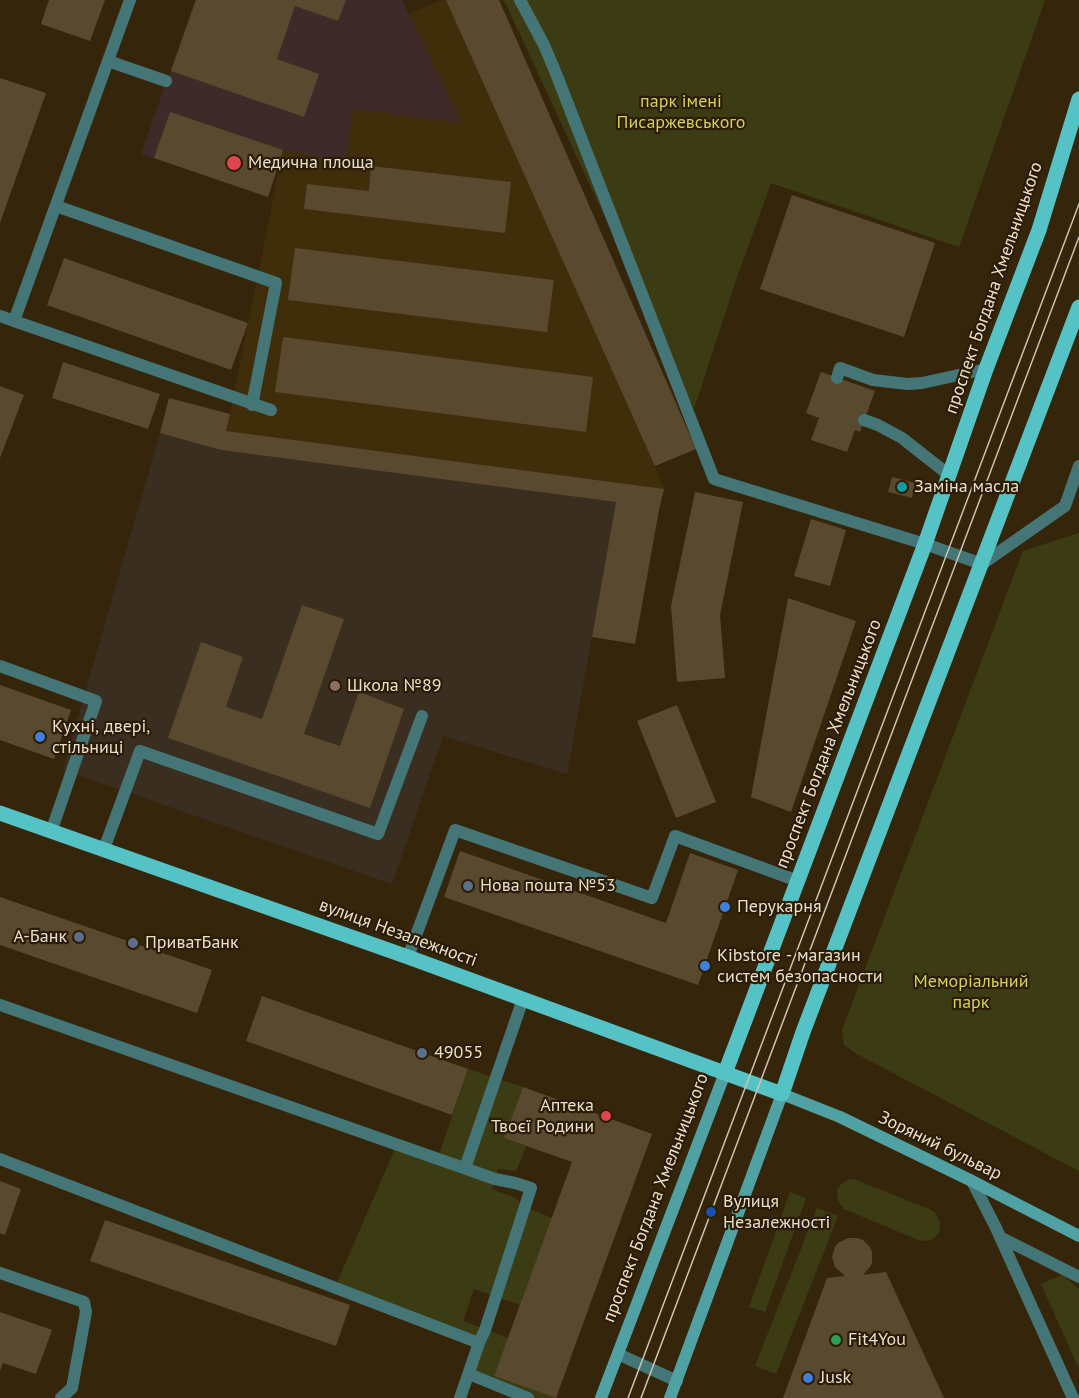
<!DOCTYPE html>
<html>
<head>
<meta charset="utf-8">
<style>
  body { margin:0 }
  canvas { display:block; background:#35260b }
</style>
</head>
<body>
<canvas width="1079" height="1398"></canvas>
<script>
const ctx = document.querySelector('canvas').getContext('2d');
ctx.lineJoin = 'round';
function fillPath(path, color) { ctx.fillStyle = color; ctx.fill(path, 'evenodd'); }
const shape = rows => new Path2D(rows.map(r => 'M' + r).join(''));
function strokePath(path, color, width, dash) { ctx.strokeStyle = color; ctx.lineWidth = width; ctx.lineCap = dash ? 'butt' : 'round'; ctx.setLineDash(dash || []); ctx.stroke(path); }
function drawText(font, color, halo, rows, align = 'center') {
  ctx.font = font + ' "PT Sans",sans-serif'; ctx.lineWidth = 4.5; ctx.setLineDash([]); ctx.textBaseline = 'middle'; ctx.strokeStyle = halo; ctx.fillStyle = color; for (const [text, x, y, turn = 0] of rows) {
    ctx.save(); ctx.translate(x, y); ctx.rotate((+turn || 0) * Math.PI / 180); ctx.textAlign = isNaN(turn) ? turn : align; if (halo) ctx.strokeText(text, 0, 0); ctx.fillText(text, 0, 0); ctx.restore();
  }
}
fillPath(shape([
  [442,0,499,0,696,449,655,466,664,489,659,510,616,502,221,450,230,414,283,150,353,109,462,123,408,14]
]), '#402d0a');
fillPath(shape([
  [160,433,221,450,616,502,567,774,443,736,392,884,63,770]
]), '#3a2e20');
fillPath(shape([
  [195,0,402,0,462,123,353,109,346,162,284,150,268,197,141,154]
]), '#3e2a28');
fillPath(shape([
  [504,0,1045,0,959,247,771,183,736,280,694,409],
  [1079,533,1079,1171,857,1054,844,1045,842,1030,1023,551],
  [468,1069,523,1087,504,1138,526,1146,516,1171,498,1169,492,1189,515,1198,525,1207,552,1218,520,1305,474,1289,463,1321,508,1338,494,1376,556,1398,528,1398,469,1374,479,1343,335,1287,397,1144,438,1158],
  [849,1179,854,1179,931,1210,935,1213,940,1222,939,1233,931,1240,921,1241,844,1209,838,1201,837,1190,840,1185],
  [790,1192,806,1198,765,1312,749,1307],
  [817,1208,838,1216,776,1374,755,1366],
  [1062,1275,1079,1289,1079,1369,1041,1284]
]), '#3b3c13');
fillPath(shape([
  [49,0,105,0,90,41,41,24],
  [196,0,346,0,338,21,295,6,277,59,319,74,304,117,171,71],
  [446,0,499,0,696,449,655,466],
  [0,78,46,93,0,223],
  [170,112,283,150,268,197,154,158],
  [371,166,511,182,505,233,304,209,307,184,369,191],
  [792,195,935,243,904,337,760,289],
  [295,248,554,280,547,332,288,300],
  [64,258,248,323,231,370,47,305],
  [283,337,593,377,586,432,275,392],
  [63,362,160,394,148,429,52,398],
  [821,372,875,391,860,432,855,430,847,452,811,440,819,418,806,413],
  [0,386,24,395,0,458],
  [169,398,230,414,226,431,664,489,659,510,635,644,592,637,616,502,221,450,160,433],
  [892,477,915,483,912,498,888,492],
  [695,492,743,502,720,615,725,678,677,682,671,606],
  [811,519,846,530,830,586,794,576],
  [788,598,856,621,791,812,751,797],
  [302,605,344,619,304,734,340,746,359,692,404,709,370,808,168,738,201,642,243,657,226,707,262,719],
  [0,685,71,710,54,759,0,740],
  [677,705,716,802,676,818,637,721],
  [460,851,666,923,690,853,738,870,698,985,444,897],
  [0,897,212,970,197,1013,0,945],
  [262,996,468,1069,452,1115,246,1041],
  [523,1087,652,1134,556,1398,494,1376,572,1162,504,1138],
  [0,1181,21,1189,5,1235,0,1233],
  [105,1220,350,1305,336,1346,90,1261],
  [848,1238,858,1238,863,1240,870,1247,872,1252,872,1263,870,1267,863,1275,886,1272,944,1398,783,1398,827,1278,845,1276,835,1267,832,1257,835,1247,838,1243],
  [0,1312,52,1330,36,1374,3,1363,0,1371]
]), '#59492e');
strokePath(shape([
  [520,0,544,45,555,71,714,479,925,544,982,564,1065,506,1079,466],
  [108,61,166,81],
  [56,206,276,283,252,405],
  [0,316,14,321,130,0],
  [14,321,271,410],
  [837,378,840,368,873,380,908,384,922,383,986,369],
  [864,420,878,425,902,438,949,475],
  [0,666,96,701,51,832],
  [104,849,140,751,378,834,422,716],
  [408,957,455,830,652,898,675,836,798,881],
  [0,1005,495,1179,515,1183,531,1188,485,1330,479,1343,460,1398],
  [0,1159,479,1343],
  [465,1168,523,999],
  [972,1181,996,1228,1073,1398],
  [1000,1237,1079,1277],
  [0,1273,84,1302,86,1312,72,1388,61,1398],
  [618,1354,677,1381],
  [469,1374,528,1398]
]), '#457677', 12);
strokePath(shape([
  [601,1398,725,1073],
  [670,1398,782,1094,840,1117,972,1181,1079,1236]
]), '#4fa1a3', 12);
strokePath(shape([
  [0,813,408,957,782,1094,803,1032,1079,307],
  [725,1073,925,544,986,369,1039,230,1079,99]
]), '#55c3c6', 15);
strokePath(shape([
  [628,1398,1079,204],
  [641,1398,1079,237]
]), '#cec4b3', 1.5);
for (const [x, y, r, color] of [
  [234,163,8,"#e0444e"],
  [902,487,6,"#0f9aa8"],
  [335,686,6,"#8d6e63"],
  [40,737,6,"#3f7fe0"],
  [468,886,6,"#5c6f8a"],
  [725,907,6,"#3f7fe0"],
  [79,937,6,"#5c6f8a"],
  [133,943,6,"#5c6f8a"],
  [705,966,6,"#3f7fe0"],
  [422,1053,6,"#5c6f8a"],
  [606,1116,6,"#e0444e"],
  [711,1212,6,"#1a4fb4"],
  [836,1340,6,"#2e9e5b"],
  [808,1378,6,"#3f7fe0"]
]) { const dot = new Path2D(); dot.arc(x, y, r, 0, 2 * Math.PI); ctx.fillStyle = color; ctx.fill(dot); strokePath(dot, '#2b1c03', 2); }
drawText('18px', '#d0d355', '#2b1c03', [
  ["парк імені",681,102],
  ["Писаржевського",681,123],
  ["Меморіальний",971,982],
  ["парк",971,1003]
]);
drawText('18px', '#e8decf', '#2b1c03', [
  ["Медична площа",248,163],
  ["Заміна масла",914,487],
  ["Школа №89",347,686],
  ["Кухні, двері,",52,727],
  ["стільниці",52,748],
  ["Нова пошта №53",480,886],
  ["Перукарня",737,907],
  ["А-Банк",67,937,"right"],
  ["ПриватБанк",145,943],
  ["Kibstore - магазин",717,956],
  ["систем безопасности",717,977],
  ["49055",434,1053],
  ["Аптека",594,1106,"right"],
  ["Твоєї Родини",594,1127,"right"],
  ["Вулиця",723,1202],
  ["Незалежності",723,1223],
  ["Fit4You",848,1340],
  ["Jusk",820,1378]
], 'left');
drawText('18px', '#e8decf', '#2b1c03', [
  ["проспект Богдана Хмельницького",994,288,-71],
  ["проспект Богдана Хмельницького",829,744,-69],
  ["вулиця Незалежності",398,933,20],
  ["Зоряний бульвар",940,1146,26],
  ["проспект Богдана Хмельницького",656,1198,-69]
]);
</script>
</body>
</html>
